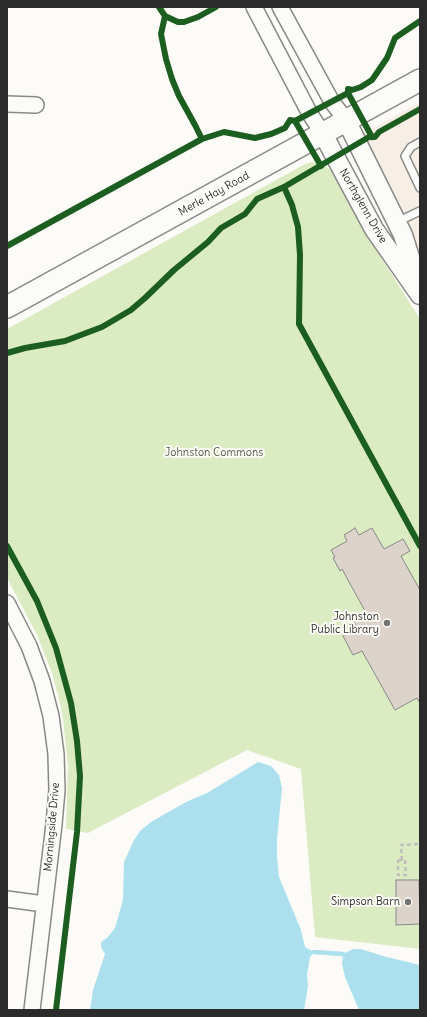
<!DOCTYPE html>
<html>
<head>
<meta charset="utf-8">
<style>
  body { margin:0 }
  #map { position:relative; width:427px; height:1017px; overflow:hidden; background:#fcfbf8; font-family:Delius,sans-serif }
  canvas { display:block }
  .frame { position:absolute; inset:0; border:8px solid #2b2b2b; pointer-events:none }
</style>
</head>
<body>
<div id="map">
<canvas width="427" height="1017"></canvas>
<div class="frame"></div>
</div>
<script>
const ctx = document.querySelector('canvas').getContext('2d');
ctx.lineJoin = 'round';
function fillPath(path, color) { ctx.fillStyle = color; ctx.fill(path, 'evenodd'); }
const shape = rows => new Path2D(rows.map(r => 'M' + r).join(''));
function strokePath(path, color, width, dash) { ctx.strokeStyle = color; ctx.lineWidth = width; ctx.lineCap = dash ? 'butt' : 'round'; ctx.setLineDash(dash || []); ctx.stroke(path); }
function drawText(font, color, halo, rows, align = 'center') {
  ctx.font = font + ' Delius,sans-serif'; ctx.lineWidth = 4; ctx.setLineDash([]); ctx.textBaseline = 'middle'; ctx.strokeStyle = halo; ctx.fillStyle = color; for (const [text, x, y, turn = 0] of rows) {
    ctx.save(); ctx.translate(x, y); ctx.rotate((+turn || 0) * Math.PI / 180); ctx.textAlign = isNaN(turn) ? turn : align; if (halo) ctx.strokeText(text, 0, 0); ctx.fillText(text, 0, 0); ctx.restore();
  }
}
fillPath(shape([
  [420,102,420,266,359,136]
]), '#f7efe6');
fillPath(shape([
  [312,162,322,164,332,171,366,234,420,319,420,949,315,937,301,769,247,750,88,833,66,829,68,766,63,719,60,703,52,673,37,635,7,578,7,329,305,164]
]), '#dbecc3');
fillPath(shape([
  [258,762,271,766,279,775,282,788,277,839,277,857,279,877,301,930,305,947,314,952,310,957,307,975,308,986,304,1010,90,1010,93,990,105,954,101,947,101,942,107,938,115,928,123,900,124,862,134,840,140,831,151,822,186,802,207,793],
  [353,949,361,949,383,956,420,965,420,1010,359,1010,345,977,342,964,343,954]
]), '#ace0ee');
strokePath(shape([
  [314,952,343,954]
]), '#ace0ee', 4.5);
const building = shape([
  [355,528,359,535,372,528,384,549,403,539,410,551,401,556,420,590,420,703,417,698,395,710,362,651,353,655,343,636,357,628,352,618,365,611,342,569,340,571,333,558,335,557,331,550,347,541,344,535,355,528],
  [396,880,419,880,420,924,396,925,396,880]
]);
fillPath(building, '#dcd3cb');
strokePath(building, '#898987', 1);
const service = shape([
  [420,142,411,147,405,156,420,188],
  [397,222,420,211]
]);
const minor = shape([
  [254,7,310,114,323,134],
  [280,7,332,102,346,120],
  [7,104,36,105],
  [7,603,29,646,42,681,51,716,56,754,57,790,54,824,32,1010],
  [7,899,44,904]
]);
const tertiary = shape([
  [346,120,403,235,418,283],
  [323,134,374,229,420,295]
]);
const secondary = shape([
  [7,307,420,80]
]);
strokePath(service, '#898987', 10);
strokePath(minor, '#898987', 18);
strokePath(tertiary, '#898987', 21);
strokePath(secondary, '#898987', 24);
strokePath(shape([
  [398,860,405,860,406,875,398,875,398,860],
  [402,860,401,845,420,844]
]), '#c0bfbc', 2.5, [4, 3]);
strokePath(service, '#fbfbf9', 7);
strokePath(minor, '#fbfbf9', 15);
strokePath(tertiary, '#fbfbf9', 18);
strokePath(secondary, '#fbfbf9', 21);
strokePath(shape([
  [159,7,165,16,178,22,184,22,198,17,216,7],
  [165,16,161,34,166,59,172,79,179,96,195,125,202,139],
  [348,93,372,137],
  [295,121,321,166],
  [284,187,292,205,298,227,300,255,299,324,420,546],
  [7,246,202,139,224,132,255,138,271,134,285,128,290,120,295,121,348,93,348,89,352,90,361,87,372,80,387,58,395,38,420,21],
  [7,353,25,348,65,341,102,327,131,310,145,298,174,270,208,242,221,228,245,214,257,199,284,187,369,137,375,137,379,132,420,109],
  [7,546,37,601,56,648,71,703,77,741,80,776,77,832,56,1010]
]), '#1b5e20', 6);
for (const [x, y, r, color] of [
  [387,623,4,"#747473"],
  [408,902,4,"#747473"]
]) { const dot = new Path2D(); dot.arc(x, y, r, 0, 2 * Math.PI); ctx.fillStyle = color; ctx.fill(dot); strokePath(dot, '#fdfcf7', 1.5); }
drawText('11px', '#2b2b2b', '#fdfcf7', [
  ["Merle Hay Road",214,194,-29],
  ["Northglenn Drive",363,206,60],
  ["Morningside Drive",52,827,-85]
]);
drawText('11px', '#505846', '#fdfcf7', [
  ["Johnston Commons",214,453]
]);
drawText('11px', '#2b2b2b', '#fdfcf7', [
  ["Johnston",379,617],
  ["Public Library",379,630],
  ["Simpson Barn",400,902]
], 'right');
</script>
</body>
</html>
